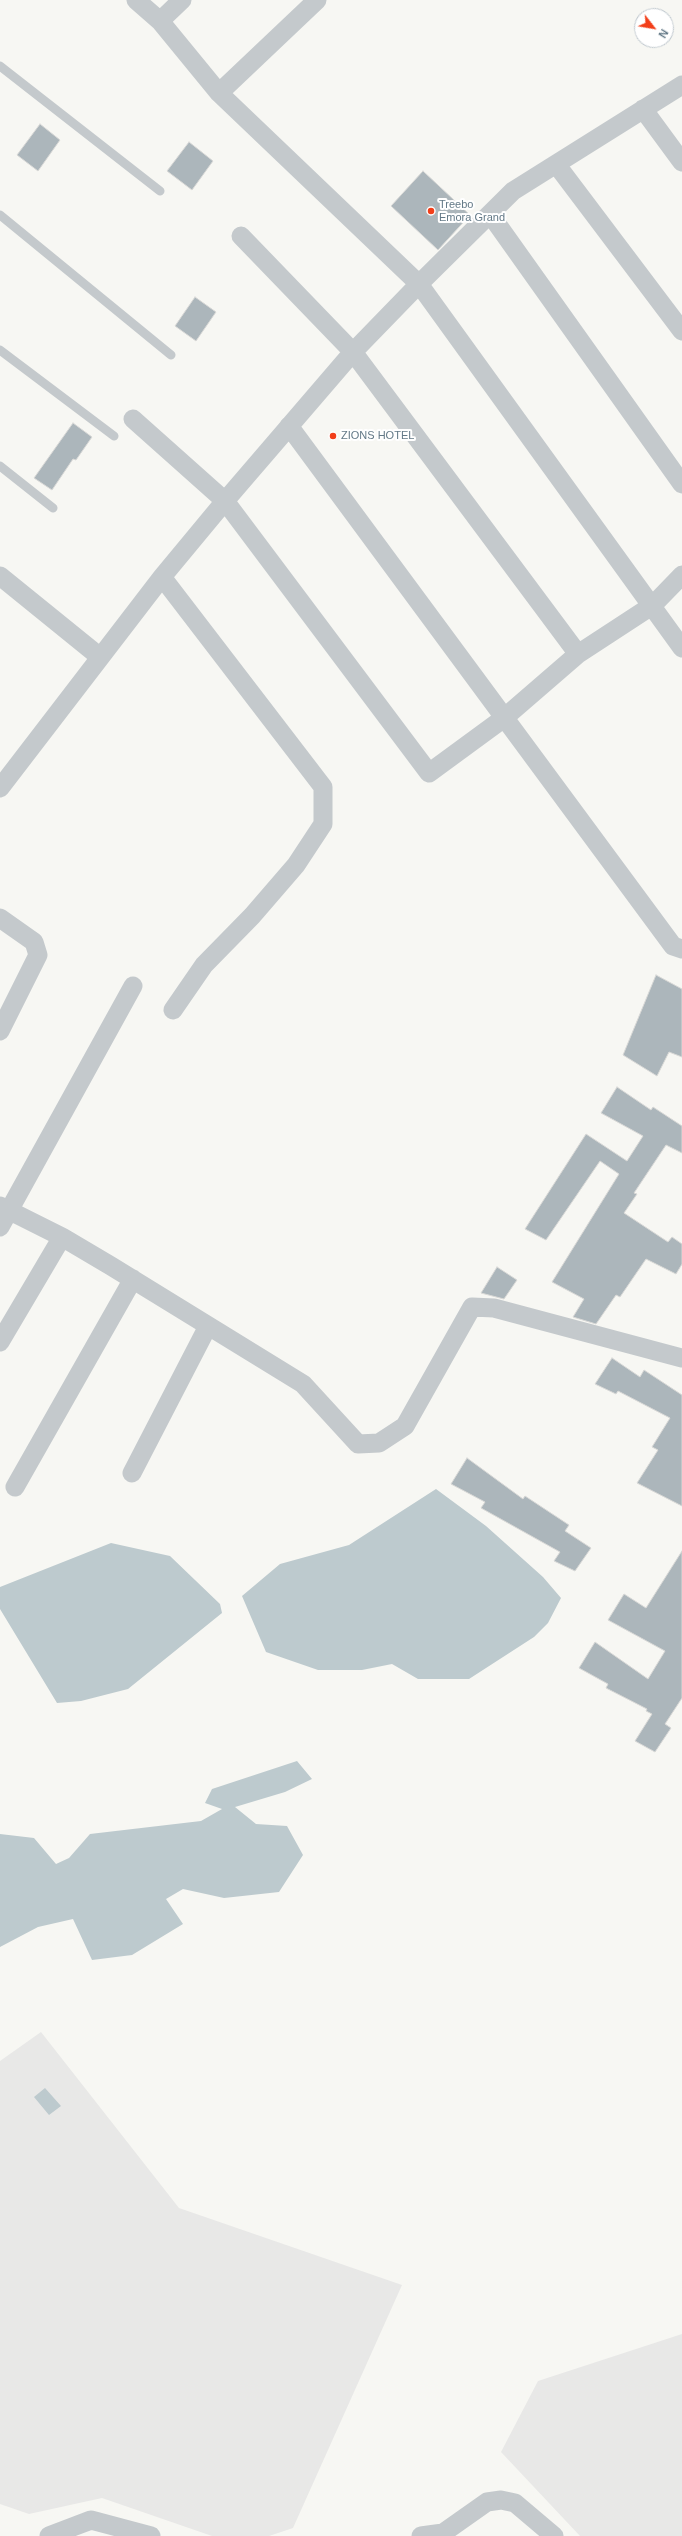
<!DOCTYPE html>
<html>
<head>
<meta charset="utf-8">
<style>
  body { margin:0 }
  #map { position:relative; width:682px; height:2536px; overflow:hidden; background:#f7f7f3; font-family:Arial,sans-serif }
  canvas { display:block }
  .north { position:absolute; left:634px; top:8px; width:40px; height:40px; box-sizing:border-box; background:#fff; border:1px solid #c1c9cf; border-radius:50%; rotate:121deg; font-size:11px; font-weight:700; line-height:16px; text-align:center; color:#637987 }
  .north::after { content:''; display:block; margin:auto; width:14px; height:18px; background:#f23e19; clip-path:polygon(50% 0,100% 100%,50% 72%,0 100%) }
</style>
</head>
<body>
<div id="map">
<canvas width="682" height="2536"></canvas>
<div class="north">N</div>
</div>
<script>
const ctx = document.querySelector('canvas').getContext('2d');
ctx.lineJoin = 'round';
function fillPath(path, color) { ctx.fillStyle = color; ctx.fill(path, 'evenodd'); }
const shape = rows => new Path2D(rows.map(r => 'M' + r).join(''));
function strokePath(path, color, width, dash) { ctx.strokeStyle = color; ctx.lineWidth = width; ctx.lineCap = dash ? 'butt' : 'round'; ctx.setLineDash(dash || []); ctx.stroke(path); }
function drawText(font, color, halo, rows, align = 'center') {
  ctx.font = font + ' Arial,sans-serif'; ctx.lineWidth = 4; ctx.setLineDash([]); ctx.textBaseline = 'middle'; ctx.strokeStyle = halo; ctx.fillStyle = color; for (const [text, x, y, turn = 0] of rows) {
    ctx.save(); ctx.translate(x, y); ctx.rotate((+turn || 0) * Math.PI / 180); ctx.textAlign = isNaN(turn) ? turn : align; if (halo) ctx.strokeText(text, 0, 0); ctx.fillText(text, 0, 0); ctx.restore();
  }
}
fillPath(shape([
  [41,2032,179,2208,402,2285,293,2528,269,2536,212,2536,102,2498,29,2514,0,2504,0,2061],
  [682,2334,682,2536,580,2536,501,2452,538,2381]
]), '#e8e8e7');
fillPath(shape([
  [436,1489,486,1526,543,1577,561,1598,548,1623,534,1637,469,1679,418,1679,392,1664,362,1670,318,1670,266,1652,242,1596,280,1564,349,1545],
  [111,1543,170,1556,220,1604,222,1613,128,1689,81,1701,57,1703,0,1609,0,1587],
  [297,1761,312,1779,285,1792,235,1807,256,1824,287,1826,303,1855,279,1892,224,1898,183,1889,166,1899,183,1924,132,1955,92,1960,73,1919,38,1927,0,1947,0,1834,34,1838,56,1864,69,1858,90,1834,201,1821,222,1809,205,1803,212,1789],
  [45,2088,61,2106,49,2115,34,2097]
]), '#bdcace');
const building = shape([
  [40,124,60,140,38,171,17,155,40,124],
  [189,142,213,161,192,190,167,171,189,142],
  [423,171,470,215,438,250,391,206,423,171],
  [195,297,216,312,196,341,175,326,195,297],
  [73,423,92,437,76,460,73,459,52,490,34,478,73,423],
  [656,975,682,989,682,1057,669,1052,657,1076,623,1055,656,975],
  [617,1087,651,1110,653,1107,682,1126,682,1153,666,1145,634,1193,637,1194,624,1213,668,1242,672,1237,682,1244,682,1264,676,1274,646,1259,620,1297,616,1295,596,1324,573,1317,584,1299,552,1282,619,1174,600,1161,546,1240,525,1229,586,1134,627,1161,643,1136,601,1113,617,1087],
  [497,1267,517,1280,504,1299,481,1293,497,1267],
  [612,1358,640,1377,644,1370,682,1395,682,1506,637,1483,658,1450,652,1447,670,1418,618,1391,616,1394,595,1384,612,1358],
  [467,1458,523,1499,525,1496,569,1525,565,1531,591,1548,575,1571,554,1561,560,1552,481,1508,485,1502,451,1484,467,1458],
  [682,1551,682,1698,665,1724,671,1728,655,1752,635,1741,652,1714,646,1711,647,1709,606,1688,608,1684,579,1668,595,1642,648,1679,665,1651,608,1620,624,1594,646,1608,682,1551]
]);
fillPath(building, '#acb6bb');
strokePath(building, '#d8d8d6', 1);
strokePath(shape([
  [0,66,160,191],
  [0,215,171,355],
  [0,350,114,436],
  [0,466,53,508]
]), '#c4c9cc', 9);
strokePath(shape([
  [136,0,160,21,219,93,419,284,682,648],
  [160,21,182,0],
  [219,93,317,0],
  [643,109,682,162],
  [556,164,682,331],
  [490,214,682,484],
  [241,236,353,352,578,654],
  [133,419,225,501,429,773,504,718,578,654,653,605,682,575],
  [289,426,673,946,682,949],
  [0,576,100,657],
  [162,577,323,787,323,824,296,865,252,916,204,965,173,1010],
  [0,788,162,577,225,501,353,352,419,284,513,191,682,85],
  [0,918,34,942,38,955,0,1031],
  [0,1206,62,1237,111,1266,303,1384,358,1444,379,1443,405,1426,472,1307,494,1308,682,1358],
  [0,1227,133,986],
  [0,1342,62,1237],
  [132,1473,208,1326],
  [15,1487,133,1279],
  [49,2536,91,2520,151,2536],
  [421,2536,443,2533,487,2502,501,2500,515,2503,554,2536]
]), '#c4c9cc', 19);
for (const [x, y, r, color] of [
  [431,211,4,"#f23e19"],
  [333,436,4,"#f23e19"]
]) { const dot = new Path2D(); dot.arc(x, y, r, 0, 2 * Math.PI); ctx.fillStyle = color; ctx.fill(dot); strokePath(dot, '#fff', 1.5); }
drawText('11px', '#637987', '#fff', [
  ["Treebo",439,205],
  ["Emora Grand",439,218],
  ["ZIONS HOTEL",341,436]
], 'left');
</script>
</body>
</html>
